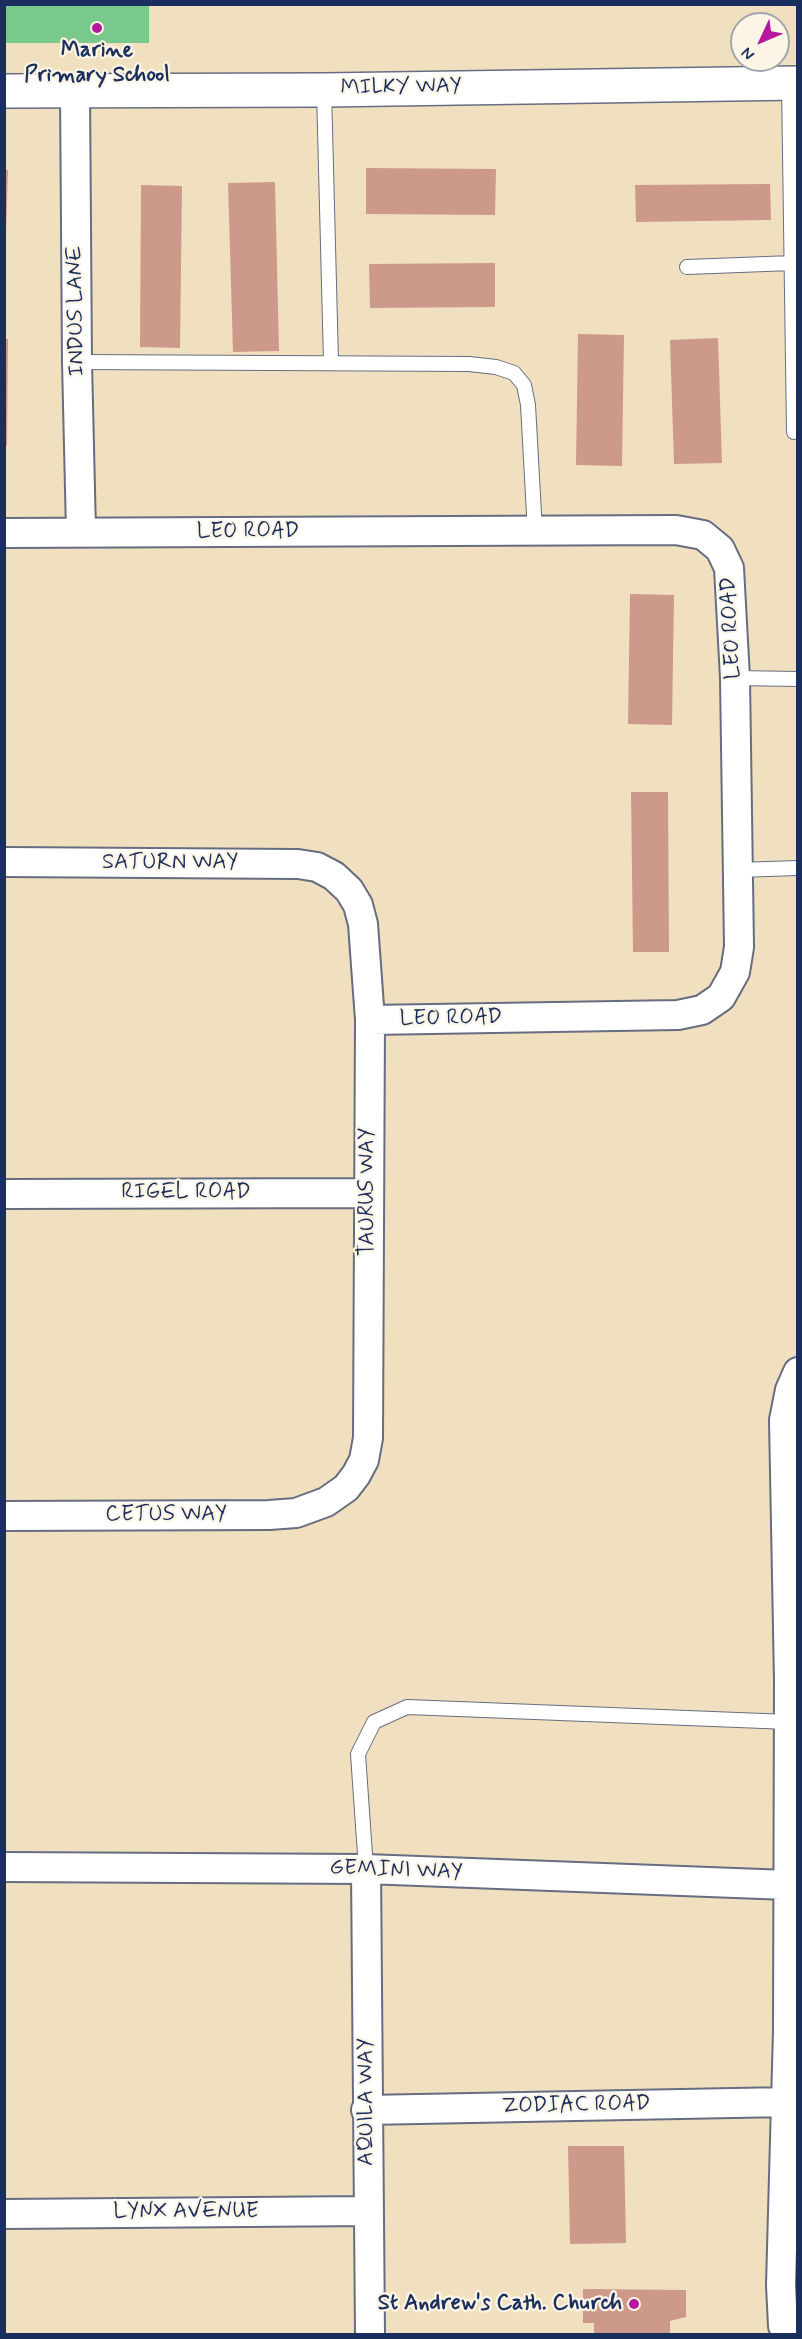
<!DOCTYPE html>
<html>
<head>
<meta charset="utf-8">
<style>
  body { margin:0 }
  #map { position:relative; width:802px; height:2339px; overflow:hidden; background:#f1e0bf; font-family:Mynerve,sans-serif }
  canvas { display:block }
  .frame { position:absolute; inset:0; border:6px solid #1b2f5e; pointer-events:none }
  .north { position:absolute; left:730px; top:12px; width:60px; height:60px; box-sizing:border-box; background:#fcf5e5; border:2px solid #a2a6af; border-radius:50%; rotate:226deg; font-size:16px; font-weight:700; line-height:24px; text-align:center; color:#1b2f5e }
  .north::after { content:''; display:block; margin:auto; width:21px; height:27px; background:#b5179e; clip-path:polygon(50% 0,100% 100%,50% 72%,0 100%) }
</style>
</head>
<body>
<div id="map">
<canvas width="802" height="2339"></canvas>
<div class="frame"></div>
<div class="north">N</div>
</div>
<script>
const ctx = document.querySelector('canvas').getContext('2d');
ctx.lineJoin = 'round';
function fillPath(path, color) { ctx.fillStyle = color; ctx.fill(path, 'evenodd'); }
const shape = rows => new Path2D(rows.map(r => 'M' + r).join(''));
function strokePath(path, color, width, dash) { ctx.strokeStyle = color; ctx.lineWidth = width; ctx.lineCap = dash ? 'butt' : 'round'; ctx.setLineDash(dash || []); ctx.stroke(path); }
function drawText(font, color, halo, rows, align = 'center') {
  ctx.font = font + ' Mynerve,sans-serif'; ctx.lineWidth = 4.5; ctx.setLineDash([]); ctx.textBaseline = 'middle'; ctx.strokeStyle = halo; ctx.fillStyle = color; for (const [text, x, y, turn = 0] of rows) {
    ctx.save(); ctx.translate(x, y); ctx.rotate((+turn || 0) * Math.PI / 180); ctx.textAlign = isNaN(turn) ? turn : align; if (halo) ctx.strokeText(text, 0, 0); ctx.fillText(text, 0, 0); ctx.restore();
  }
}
fillPath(shape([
  [4,5,149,5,149,43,5,43]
]), '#78c98b');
fillPath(shape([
  [366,168,496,169,495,215,366,214],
  [4,170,8,170,6,234,4,234],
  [275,182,279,351,233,352,228,183],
  [770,184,771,220,636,222,635,185],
  [141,185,182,186,180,348,140,347],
  [495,263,495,307,370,308,369,264],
  [578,334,624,335,622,466,576,465],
  [718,338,722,463,674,464,670,340],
  [4,339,8,339,7,446,4,446],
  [630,594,674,595,672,725,628,724],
  [631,792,668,792,669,952,633,952],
  [568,2146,624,2146,626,2243,570,2244],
  [583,2289,686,2290,686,2317,670,2321,670,2334,594,2334,594,2323,583,2323]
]), '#cc998b');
const lane = shape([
  [789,83,794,432],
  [324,90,331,362],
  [687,267,792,263],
  [77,362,469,364,496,367,514,373,524,385,528,405,535,532],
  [735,678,798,679],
  [738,870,798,868],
  [366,1869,358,1754,374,1722,407,1707,789,1722]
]);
const street = shape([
  [75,91,77,362,81,531],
  [4,533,676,530,703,535,720,549,729,568,735,678,739,947,735,972,721,997,702,1010,678,1015,370,1020],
  [4,862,298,864,317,867,334,876,349,890,358,905,363,924,370,1020,368,1438,364,1460,356,1475,346,1488,326,1502,296,1513,269,1515,4,1516],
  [4,1194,368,1193],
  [4,1867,366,1869,788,1885],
  [366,1869,370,2334],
  [366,2110,786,2102],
  [4,2214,368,2211],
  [787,2334,783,2326,781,2285,788,2031,789,1681,784,1420,790,1390,798,1372]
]);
const secondary = shape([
  [4,91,324,90,798,83]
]);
strokePath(lane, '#666d80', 16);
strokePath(street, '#666d80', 32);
strokePath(secondary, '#666d80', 36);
strokePath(lane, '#fff', 14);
strokePath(street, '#fff', 28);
strokePath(secondary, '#fff', 33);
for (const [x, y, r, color] of [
  [97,28,6,"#b5179e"],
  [634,2304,6,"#b5179e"]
]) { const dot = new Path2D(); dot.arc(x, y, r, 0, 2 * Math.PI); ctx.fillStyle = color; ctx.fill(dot); strokePath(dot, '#fcf5e5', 2); }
drawText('bold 22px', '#1b2f5e', '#fcf5e5', [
  ["Marine",97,51],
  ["Primary School",97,76],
  ["St Andrew's Cath. Church",622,2304,"right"]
]);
drawText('22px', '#1b2f5e', '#fcf5e5', [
  ["MILKY WAY",401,88,-1],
  ["INDUS LANE",77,311,-91],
  ["LEO ROAD",248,532],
  ["LEO ROAD",732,628,-93],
  ["SATURN WAY",170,863],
  ["LEO ROAD",451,1019,-1],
  ["TAURUS WAY",368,1192,-90],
  ["RIGEL ROAD",186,1193],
  ["CETUS WAY",166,1515],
  ["GEMINI WAY",396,1871,2],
  ["AQUILA WAY",367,2102,-90],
  ["ZODIAC ROAD",576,2106,-1],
  ["LYNX AVENUE",186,2212]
]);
</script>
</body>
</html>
